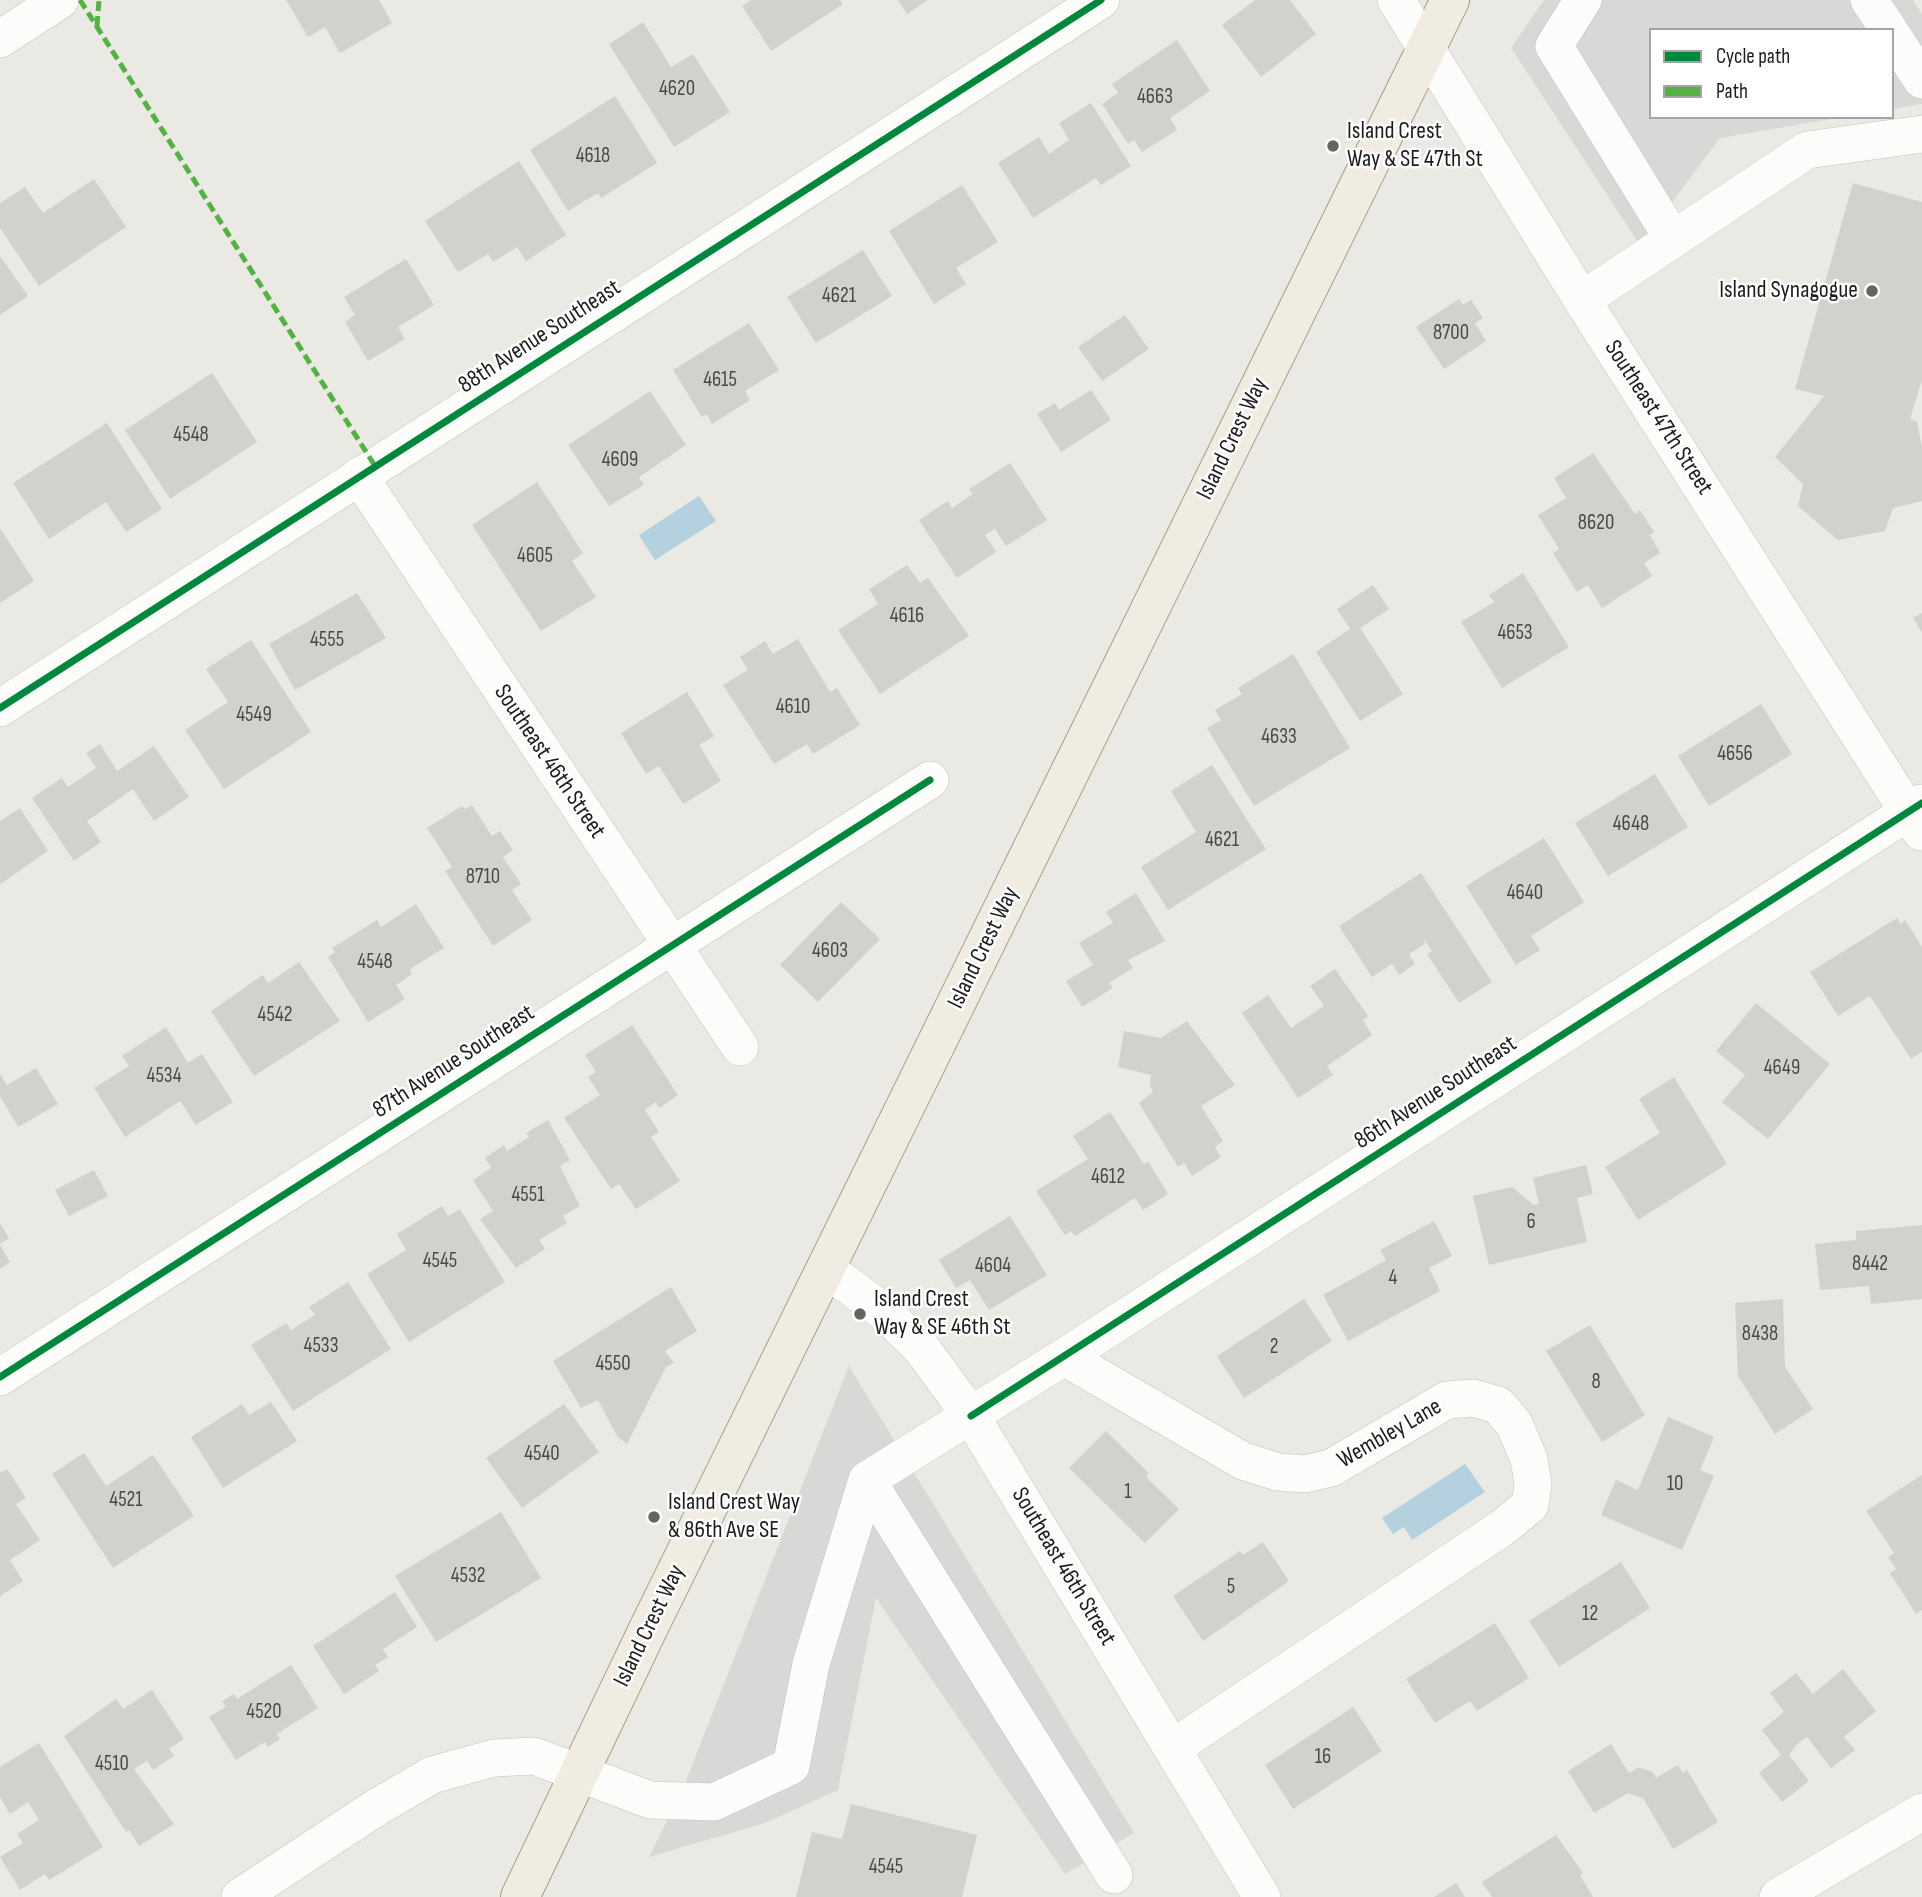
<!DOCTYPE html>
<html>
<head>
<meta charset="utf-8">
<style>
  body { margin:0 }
  #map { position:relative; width:1922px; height:1897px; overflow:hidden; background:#eae9e4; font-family:"Sofia Sans Condensed",sans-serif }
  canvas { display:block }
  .legend { position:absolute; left:1649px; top:28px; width:245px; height:91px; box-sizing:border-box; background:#fff; border:2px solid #a4a4a4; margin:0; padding:9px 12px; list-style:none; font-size:21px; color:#1c1c1c }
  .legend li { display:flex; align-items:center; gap:14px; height:35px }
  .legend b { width:35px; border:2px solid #a4a4a4 }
</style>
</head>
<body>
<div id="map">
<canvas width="1922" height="1897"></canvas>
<ul class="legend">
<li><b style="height:9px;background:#00873e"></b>Cycle path</li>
<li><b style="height:9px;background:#55b145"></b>Path</li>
</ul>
</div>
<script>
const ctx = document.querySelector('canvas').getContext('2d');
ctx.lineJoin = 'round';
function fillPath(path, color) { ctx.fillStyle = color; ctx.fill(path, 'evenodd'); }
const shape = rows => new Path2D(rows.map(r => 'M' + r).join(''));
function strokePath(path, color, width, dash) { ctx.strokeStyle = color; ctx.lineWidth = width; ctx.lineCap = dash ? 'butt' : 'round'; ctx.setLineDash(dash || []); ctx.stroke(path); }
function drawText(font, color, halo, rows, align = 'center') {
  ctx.font = font + ' "Sofia Sans Condensed",sans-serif'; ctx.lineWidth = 5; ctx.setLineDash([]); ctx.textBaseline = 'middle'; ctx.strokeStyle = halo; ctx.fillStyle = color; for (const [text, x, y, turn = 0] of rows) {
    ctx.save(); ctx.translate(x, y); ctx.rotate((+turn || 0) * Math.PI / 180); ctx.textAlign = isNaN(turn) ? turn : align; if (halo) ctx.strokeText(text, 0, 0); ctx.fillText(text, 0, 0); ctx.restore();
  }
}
fillPath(shape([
  [1544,0,1913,0,1922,14,1922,104,1892,109,1892,30,1651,30,1651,117,1842,117,1720,138,1640,245,1511,48],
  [849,1366,1134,1833,1065,1874,876,1598,838,1790,765,1823,649,1857,683,1788]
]), '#d9d8d6');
fillPath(shape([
  [699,496,716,521,655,560,639,535],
  [1465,1464,1485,1492,1412,1540,1404,1527,1393,1534,1382,1518]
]), '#b5d1e0');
fillPath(shape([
  [286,0,379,0,392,23,340,53,325,27,308,37],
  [751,0,840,0,843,4,771,51,742,6],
  [898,0,928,0,907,14],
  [1255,0,1290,0,1316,34,1261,77,1222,25],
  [643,22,671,67,693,54,730,112,674,147,609,44],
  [1177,40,1210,91,1170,118,1177,130,1142,152,1134,140,1128,144,1102,104,1118,93,1112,84],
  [615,96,657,163,601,198,598,193,568,211,530,150],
  [1091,103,1131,166,1101,185,1096,178,1033,218,998,163,1039,137,1049,154,1069,140,1059,123],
  [519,161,566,235,526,261,517,247,493,262,488,254,458,272,425,221],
  [94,179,126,227,39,286,0,228,0,203,25,187,43,213],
  [1853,183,1922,202,1922,380,1910,419,1917,422,1922,448,1922,501,1893,508,1885,531,1838,540,1798,506,1803,484,1775,457,1824,396,1795,389],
  [962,185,998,242,956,268,966,284,934,304,889,231],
  [863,250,892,296,816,343,787,297],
  [0,256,28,296,0,315],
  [406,259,434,305,398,327,405,339,368,361,345,322,355,315,344,297],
  [1459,299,1463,305,1471,300,1483,318,1475,323,1486,341,1444,369,1416,327],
  [1125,315,1149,349,1102,381,1078,347],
  [749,323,779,370,745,391,750,400,712,424,707,414,702,417,673,370],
  [212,373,257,442,170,499,125,430],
  [1091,390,1111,420,1061,452,1037,414,1055,403,1059,410],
  [650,391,686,445,639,477,644,485,609,506,568,445],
  [107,423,162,509,126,532,106,502,49,539,13,483],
  [1593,453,1635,514,1640,510,1654,532,1650,535,1660,553,1644,563,1652,576,1602,608,1588,585,1577,592,1553,553,1559,549,1538,515,1566,498,1554,478],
  [1010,463,1047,520,1006,546,995,529,985,535,996,552,957,578,919,520,948,501,952,508,973,494,969,489],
  [537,482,583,553,572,561,596,597,541,631,472,525],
  [0,528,34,581,0,603],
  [907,565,920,583,928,578,969,636,880,694,838,630,878,604,869,589],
  [1523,573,1569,647,1502,688,1461,622,1494,602,1489,595],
  [1373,585,1389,609,1360,628,1403,694,1360,721,1316,652,1350,629,1337,609],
  [357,593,386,638,295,690,269,644],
  [1922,613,1922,632,1913,618],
  [798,639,830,692,837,688,860,725,813,754,807,744,774,764,723,685,748,670,740,657,765,641,773,654],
  [251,640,311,732,224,789,185,730,228,702,206,669],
  [1293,654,1350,748,1254,806,1207,728,1221,720,1215,710,1242,694,1238,688],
  [687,692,714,736,699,745,721,781,683,804,659,766,646,774,621,733],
  [1761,704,1792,754,1709,806,1678,756],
  [100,744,117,771,154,746,189,797,154,821,133,789,87,821,101,842,74,861,32,798,62,778,68,787,96,768,86,753],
  [1212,765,1266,849,1168,910,1141,867,1196,832,1171,791],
  [1655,774,1688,827,1608,876,1575,823],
  [472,805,492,836,500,831,513,850,503,857,521,884,512,890,532,920,493,946,445,871,452,867,427,828,462,806,465,809],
  [20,808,48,851,0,884,0,821],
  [1544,838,1584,902,1531,936,1540,950,1516,965,1466,886],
  [1421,873,1492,982,1459,1003,1427,954,1432,951,1424,939,1425,944,1409,954,1415,964,1399,975,1392,964,1372,977,1339,926],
  [1136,893,1165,941,1128,960,1133,968,1109,983,1113,988,1082,1007,1066,981,1093,965,1079,943,1113,923,1106,912],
  [841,902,880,939,818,1002,780,965],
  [416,904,444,948,410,969,412,974,396,985,405,999,368,1022,328,957,335,952,332,948,377,920,381,927],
  [1897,918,1901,924,1905,920,1922,947,1922,1052,1911,1059,1870,996,1838,1016,1810,972],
  [299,962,340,1021,254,1076,211,1011,263,975,268,983],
  [1335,969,1368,1016,1363,1020,1372,1035,1327,1066,1333,1075,1298,1098,1242,1013,1268,995,1291,1028,1324,1006,1310,986],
  [1756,1003,1830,1064,1768,1139,1722,1102,1745,1075,1716,1051],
  [1187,1021,1235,1085,1201,1106,1223,1141,1215,1147,1221,1157,1192,1176,1184,1163,1178,1167,1139,1103,1153,1092,1150,1086,1151,1075,1118,1067,1124,1031,1161,1038],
  [632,1025,678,1095,659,1108,656,1102,645,1110,659,1132,651,1137,680,1181,636,1209,619,1184,611,1189,564,1118,600,1095,588,1077,596,1072,585,1055],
  [166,1027,188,1063,202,1054,233,1102,196,1125,180,1101,125,1137,94,1088,129,1066,122,1056],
  [36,1068,58,1104,18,1127,0,1096,0,1074,7,1085],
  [1674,1077,1727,1164,1638,1220,1605,1167,1660,1133,1639,1099],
  [1110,1112,1144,1164,1148,1161,1168,1194,1143,1210,1135,1198,1075,1236,1071,1231,1065,1235,1036,1191,1088,1159,1073,1136],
  [548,1120,570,1160,560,1166,580,1206,563,1216,567,1223,539,1240,545,1249,516,1268,480,1219,493,1211,473,1180,491,1168,485,1158,504,1145,507,1151,529,1137,526,1133],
  [1586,1165,1593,1194,1577,1198,1587,1242,1489,1265,1473,1196,1512,1187,1534,1205,1539,1204,1533,1178],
  [94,1170,108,1196,69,1216,55,1190],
  [442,1206,448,1216,460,1209,505,1282,409,1342,367,1274,406,1250,397,1234],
  [1010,1216,1047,1275,989,1310,970,1280,956,1288,939,1260],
  [1434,1221,1452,1256,1429,1268,1440,1291,1348,1341,1323,1295,1386,1260,1380,1250],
  [0,1223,9,1238,0,1244],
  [1922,1225,1922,1299,1871,1304,1869,1286,1820,1290,1815,1244,1856,1240,1856,1231],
  [0,1245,10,1262,0,1269],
  [348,1282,391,1349,293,1411,251,1345,286,1323,291,1330,315,1315,309,1307],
  [671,1287,697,1331,665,1351,674,1363,666,1367,627,1444,617,1436,598,1400,581,1408,553,1361],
  [1304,1299,1332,1341,1244,1398,1217,1356],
  [1783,1299,1785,1367,1813,1409,1775,1434,1738,1376,1735,1303],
  [1590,1325,1645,1415,1602,1442,1546,1351],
  [271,1402,297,1441,223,1488,191,1437,242,1404,249,1415],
  [564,1404,599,1452,522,1508,486,1458],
  [1668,1417,1714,1437,1700,1470,1714,1476,1682,1550,1601,1515,1616,1480,1638,1490],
  [1106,1431,1149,1473,1146,1477,1179,1509,1145,1543,1069,1468],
  [84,1453,106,1486,153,1455,194,1516,113,1568,52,1474],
  [7,1469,26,1498,16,1504,40,1540,10,1560,23,1581,0,1596,0,1473],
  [1922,1475,1922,1610,1916,1614,1890,1573,1896,1569,1888,1557,1894,1553,1866,1511],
  [501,1512,541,1578,436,1642,395,1576],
  [1263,1542,1289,1581,1203,1641,1173,1596,1240,1551,1243,1555],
  [1621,1562,1650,1608,1559,1667,1529,1621],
  [395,1592,417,1627,383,1649,388,1657,375,1665,379,1671,344,1694,313,1646],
  [1495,1623,1529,1678,1477,1711,1470,1701,1435,1723,1406,1679],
  [291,1665,318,1708,277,1734,280,1739,268,1747,265,1742,236,1760,209,1717,226,1707,222,1701,234,1694,237,1699],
  [1843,1669,1876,1711,1844,1737,1855,1750,1831,1768,1807,1737,1796,1745,1789,1755,1809,1781,1782,1802,1759,1773,1781,1755,1762,1730,1784,1712,1770,1693,1796,1673,1813,1694],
  [152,1690,184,1739,169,1749,174,1756,153,1770,147,1761,134,1769,174,1824,139,1846,129,1830,126,1832,64,1736,116,1699,123,1709],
  [1353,1707,1382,1751,1293,1809,1265,1765],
  [39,1743,103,1847,49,1880,45,1874,20,1890,0,1857,23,1843,17,1834,39,1820,28,1802,10,1814,0,1797,0,1767],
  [1611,1744,1629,1773,1639,1767,1653,1772,1656,1778,1678,1765,1683,1773,1687,1770,1718,1822,1673,1849,1643,1798,1628,1793,1594,1813,1568,1771],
  [851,1804,977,1835,962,1897,796,1897,812,1832,842,1839],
  [1556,1835,1583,1873,1580,1875,1593,1897,1492,1897,1482,1882],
  [1456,1883,1465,1897,1434,1897]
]), '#d3d1cd');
const minor = shape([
  [1396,0,1582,300,1921,832],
  [1583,0,1554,46,1673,239],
  [1869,0,1889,30],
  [1892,35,1922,80],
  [0,39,60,0],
  [1582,300,1807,150,1922,134],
  [359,476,740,1047],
  [0,708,1101,0],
  [826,1269,883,1311,922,1349,971,1416,1262,1897],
  [1064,1357,1243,1461,1278,1472,1305,1474,1331,1468,1447,1400,1473,1398,1498,1405,1514,1424,1529,1459,1533,1484,1530,1505,1502,1528,1174,1747],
  [0,1377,930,780],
  [867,1480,1114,1875],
  [240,1897,374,1809,432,1775,494,1758,534,1756,650,1800,714,1802,791,1766,811,1664,867,1480,1064,1357,1922,803],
  [1778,1897,1922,1812]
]);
const major = shape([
  [520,1897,650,1625,1450,0]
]);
strokePath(minor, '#c3c2c0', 38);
strokePath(major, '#a09a81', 40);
strokePath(minor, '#fcfcfb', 37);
strokePath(major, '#f0ece2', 38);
strokePath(shape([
  [80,0,375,466],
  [97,26,99,0]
]), '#55b145', 5, [10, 5]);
strokePath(shape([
  [0,708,1101,0],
  [0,1377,930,780],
  [971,1416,1922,803]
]), '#00873e', 7);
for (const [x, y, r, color] of [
  [1333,146,7,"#646462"],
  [1872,291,7,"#646462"],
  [860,1314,7,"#646462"],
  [654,1517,7,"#646462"]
]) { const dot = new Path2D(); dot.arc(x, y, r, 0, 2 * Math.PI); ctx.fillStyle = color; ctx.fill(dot); strokePath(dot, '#fff', 2.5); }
drawText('21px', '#4a4948', null, [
  ["4620",677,90],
  ["4663",1155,98],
  ["4618",593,157],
  ["4621",839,297],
  ["8700",1451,334],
  ["4615",720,381],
  ["4548",191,436],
  ["4609",620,461],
  ["8620",1596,524],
  ["4605",535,557],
  ["4616",907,617],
  ["4653",1515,634],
  ["4555",327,641],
  ["4610",793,708],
  ["4549",254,716],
  ["4633",1279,738],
  ["4656",1735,755],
  ["4648",1631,825],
  ["4621",1222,841],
  ["8710",483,878],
  ["4640",1525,894],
  ["4603",830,952],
  ["4548",375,963],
  ["4542",275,1016],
  ["4649",1782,1069],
  ["4534",164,1077],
  ["4612",1108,1178],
  ["4551",528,1196],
  ["6",1531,1223],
  ["4545",440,1262],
  ["8442",1870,1265],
  ["4604",993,1267],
  ["4",1393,1279],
  ["8438",1760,1335],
  ["4533",321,1347],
  ["2",1274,1348],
  ["4550",613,1365],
  ["8",1596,1383],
  ["4540",542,1455],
  ["10",1675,1485],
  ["1",1128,1493],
  ["4521",126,1501],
  ["4532",468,1577],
  ["5",1231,1588],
  ["12",1590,1615],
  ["4520",264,1713],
  ["16",1323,1758],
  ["4510",112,1765],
  ["4545",886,1868]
]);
drawText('24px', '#1c1c1c', '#fff', [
  ["Island Crest",1347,132],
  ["Way & SE 47th St",1347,160],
  ["Island Synagogue",1858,291,"right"],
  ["Island Crest",874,1300],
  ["Way & SE 46th St",874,1328],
  ["Island Crest Way",668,1503],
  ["& 86th Ave SE",668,1531]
], 'left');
drawText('24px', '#1c1c1c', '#fff', [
  ["88th Avenue Southeast",540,337,-33],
  ["Southeast 47th Street",1658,418,57],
  ["Island Crest Way",1233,439,-64],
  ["Southeast 46th Street",549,762,56],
  ["Island Crest Way",984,948,-64],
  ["87th Avenue Southeast",454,1062,-33],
  ["86th Avenue Southeast",1436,1093,-33],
  ["Wembley Lane",1390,1434,-30],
  ["Southeast 46th Street",1063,1567,59],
  ["Island Crest Way",650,1626,-64]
]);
</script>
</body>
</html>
